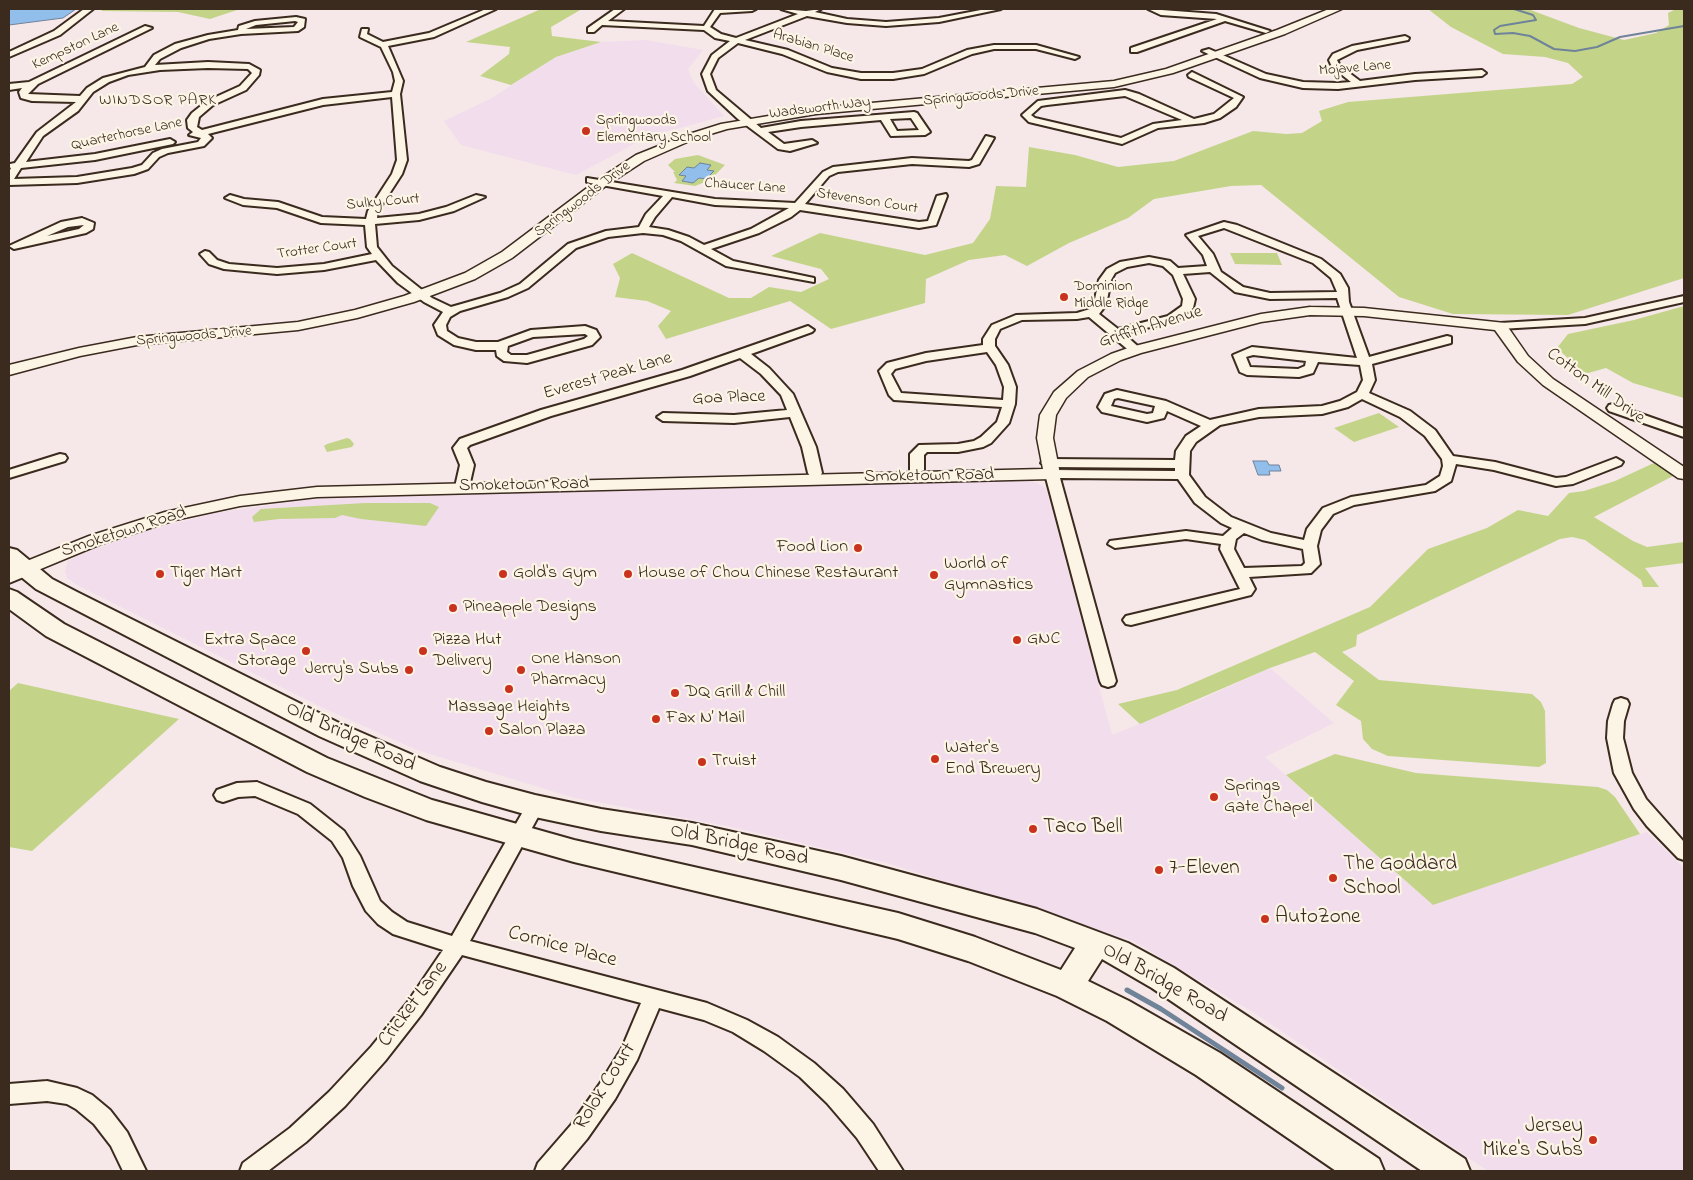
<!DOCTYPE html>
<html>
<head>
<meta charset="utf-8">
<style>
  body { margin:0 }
  #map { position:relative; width:1693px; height:1180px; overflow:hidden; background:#f6e7e9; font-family:"Indie Flower",sans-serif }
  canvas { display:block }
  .frame { position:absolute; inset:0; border:10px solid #3b2a1e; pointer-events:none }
</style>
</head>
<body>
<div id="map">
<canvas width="1693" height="1180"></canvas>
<div class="frame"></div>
</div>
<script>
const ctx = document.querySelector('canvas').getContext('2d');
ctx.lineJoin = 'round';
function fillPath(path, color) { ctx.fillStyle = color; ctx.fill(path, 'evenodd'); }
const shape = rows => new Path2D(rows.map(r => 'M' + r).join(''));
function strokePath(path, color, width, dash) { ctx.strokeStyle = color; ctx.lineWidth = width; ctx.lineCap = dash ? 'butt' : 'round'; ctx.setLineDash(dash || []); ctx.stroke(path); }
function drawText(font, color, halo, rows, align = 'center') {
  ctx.font = font + ' "Indie Flower",sans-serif'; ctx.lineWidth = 4.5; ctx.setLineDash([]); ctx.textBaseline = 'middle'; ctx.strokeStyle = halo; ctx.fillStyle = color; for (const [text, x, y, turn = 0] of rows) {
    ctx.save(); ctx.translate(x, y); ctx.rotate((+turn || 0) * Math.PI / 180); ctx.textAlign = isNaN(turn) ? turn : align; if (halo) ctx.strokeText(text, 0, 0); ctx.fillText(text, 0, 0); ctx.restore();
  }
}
fillPath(shape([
  [646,40,703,50,688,69,694,83,724,116,664,132,634,144,576,175,461,145,444,121,490,99,556,57,601,42],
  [1030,480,1046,488,1112,735,1202,699,1270,668,1334,723,1265,757,1433,905,1647,832,1684,868,1684,1171,1488,1171,1256,1014,1133,941,887,863,727,826,575,798,417,750,321,707,77,585,67,578,65,571,68,561,81,554,152,529,220,512,314,499,484,492]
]), '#f2ddec');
fillPath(shape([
  [104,9,240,9,210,19,178,12,101,11],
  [541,9,582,9,551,27,552,36,601,42,556,57,511,85,480,76,509,54,510,47,466,42],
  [1428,9,1528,9,1579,28,1624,40,1656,33,1669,25,1668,13,1676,9,1684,9,1684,278,1568,315,1453,314,1399,297,1261,185,1231,186,1154,199,1128,218,1069,243,1027,266,1005,255,969,260,926,279,925,303,831,329,790,301,666,339,658,326,671,311,647,301,615,297,620,278,613,264,632,253,729,298,751,298,769,287,801,292,829,279,821,269,771,256,820,233,925,255,973,243,990,219,996,186,1026,187,1029,147,1075,155,1118,167,1174,161,1253,131,1286,134,1302,133,1322,121,1319,111,1348,102,1572,84,1583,77,1568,63,1545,57,1503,54,1451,27],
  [698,155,725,165,710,180,695,186,674,183,677,180,673,172,675,172,668,165,675,159],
  [1230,253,1277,253,1282,265,1235,264],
  [1684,306,1684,398,1633,383,1606,368,1585,374,1557,348,1568,334,1634,320],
  [1379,413,1399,427,1354,442,1334,428],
  [347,438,350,439,354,444,352,447,327,452,324,446,327,444],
  [1656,462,1675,475,1594,517,1633,541,1647,547,1684,542,1684,563,1645,568,1659,587,1643,587,1641,580,1585,540,1572,537,1560,539,1357,635,1356,646,1342,652,1379,680,1532,694,1541,702,1545,711,1546,763,1539,767,1388,756,1372,749,1363,739,1361,721,1336,705,1354,681,1315,652,1270,668,1140,724,1118,704,1177,690,1370,607,1428,549,1487,528,1518,510,1548,516,1569,493,1584,491,1615,481],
  [365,503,430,503,439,507,426,526,361,519,342,515,335,518,279,519,254,522,252,517,261,509],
  [18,683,179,719,32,851,9,847,9,691],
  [1335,754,1416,773,1598,787,1607,790,1615,797,1640,834,1433,905,1286,775]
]), '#c3d489');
const water = shape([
  [9,9,76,9,63,18,9,25,9,9],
  [700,163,711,165,707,170,714,171,706,179,699,178,693,183,682,181,686,176,679,175,687,167,694,168,700,163],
  [1253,461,1267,461,1269,465,1279,465,1281,471,1269,471,1270,475,1258,475,1253,461]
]);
fillPath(water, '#92beeb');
strokePath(water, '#6f8399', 1);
strokePath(shape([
  [1514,9,1533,15,1536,20,1500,26,1494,30,1495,34,1513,33,1530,36,1554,49,1575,51,1597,47,1620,37,1684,26]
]), '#6f8399', 2);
strokePath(shape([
  [1127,990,1161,1009,1282,1088]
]), '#6f8399', 5);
const minor = shape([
  [84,9,93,9,60,35,9,57,9,52,54,31,84,9],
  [486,9,496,9,434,37,388,46,403,81,400,94,407,160,402,174,378,211,377,218,419,214,446,207,476,195,485,197,454,211,419,220,375,224,377,247,392,266,432,298,451,307,500,293,520,284,568,244,606,231,639,227,646,214,663,196,590,183,587,182,587,178,715,199,795,203,823,172,833,167,912,158,969,161,972,160,986,136,994,138,979,164,969,167,912,164,838,172,829,176,805,204,919,222,928,221,937,196,946,194,947,196,936,225,919,228,800,210,791,217,759,233,711,249,733,261,814,278,814,282,726,266,681,241,663,235,643,233,608,237,576,248,528,288,508,297,460,311,450,317,446,325,447,331,458,338,476,342,498,342,531,330,585,326,596,330,600,337,592,345,527,363,504,361,497,356,496,350,476,350,454,345,438,335,434,325,443,312,424,302,398,283,376,260,324,270,277,274,224,269,209,264,200,254,205,251,209,252,217,260,229,264,277,268,324,264,372,254,367,247,365,225,321,223,277,208,243,205,225,198,230,195,244,199,278,202,322,217,366,219,368,211,392,174,397,160,392,97,323,105,208,134,212,138,204,146,168,153,159,157,148,169,134,174,77,183,9,185,9,172,11,168,9,167,10,164,15,163,37,132,76,102,32,101,21,98,19,92,22,88,9,90,9,84,29,82,145,26,152,28,38,84,28,94,80,96,87,88,103,78,145,67,154,55,175,44,208,35,238,30,239,26,255,21,296,17,305,19,304,27,298,31,241,34,209,39,181,48,160,59,155,65,208,62,249,64,260,70,259,75,246,90,213,105,199,117,197,127,202,130,323,99,392,92,395,81,393,72,381,47,360,37,362,29,368,29,367,34,383,42,429,33,486,9],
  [295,21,298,22,294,27,246,29,256,25,295,21],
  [208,68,248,69,252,73,240,86,207,101,192,113,187,120,188,128,193,132,189,135,201,138,198,142,162,149,153,153,142,165,132,168,77,177,14,179,21,168,95,160,173,144,175,142,170,139,95,154,26,162,43,136,78,111,93,92,109,82,128,75,160,70,208,68],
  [672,197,715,205,789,208,751,229,704,245,689,237,668,230,649,227,655,217,672,197],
  [585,334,588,336,584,339,527,355,511,355,507,352,508,346,533,337,585,334],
  [615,9,624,9,608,21,704,26,715,9,756,9,752,11,720,13,710,27,721,34,736,38,798,14,781,9,806,11,821,9,815,12,847,19,886,22,939,18,986,9,1001,9,939,22,886,26,847,23,807,16,745,40,788,50,832,68,861,73,893,73,922,69,967,50,994,45,1036,45,1079,57,1075,59,1036,49,994,49,972,54,924,74,893,79,861,79,827,72,782,54,738,43,718,58,710,74,716,90,761,128,801,121,914,112,917,113,930,132,925,135,891,136,881,120,801,127,768,132,784,144,812,140,817,143,790,151,778,149,738,119,708,91,702,74,712,55,730,41,715,38,704,30,602,25,594,32,588,32,588,28,615,9],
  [911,118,919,130,897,131,890,119,911,118],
  [1148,9,1216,14,1270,31,1266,33,1225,21,1137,52,1131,52,1131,48,1217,19,1161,15,1148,9],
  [1405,36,1409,38,1408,40,1357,50,1337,60,1340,66,1360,81,1415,74,1482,70,1486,73,1482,76,1415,80,1338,89,1303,88,1260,78,1202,51,1209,49,1266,74,1303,82,1338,83,1351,82,1332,67,1329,60,1333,54,1352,46,1405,36],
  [1192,72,1243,97,1236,107,1220,118,1204,123,1158,128,1122,144,1029,122,1022,115,1038,101,1125,90,1139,94,1194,119,1214,114,1234,98,1189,77,1188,75,1192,72],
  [1125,96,1182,120,1153,124,1121,138,1035,118,1031,115,1041,106,1047,105,1125,96],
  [82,218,94,223,93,229,86,233,14,249,9,246,61,222,82,218],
  [84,225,79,229,47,236,68,227,84,225],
  [1224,222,1237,225,1321,259,1340,274,1348,288,1349,302,1369,357,1447,336,1451,337,1451,343,1372,364,1375,380,1369,393,1410,411,1435,430,1453,456,1495,462,1556,478,1566,477,1616,458,1623,462,1621,465,1573,484,1556,486,1494,470,1456,464,1451,481,1435,491,1354,505,1333,514,1321,530,1317,546,1320,564,1311,573,1249,577,1255,589,1251,595,1131,625,1126,624,1123,620,1126,616,1240,589,1220,549,1221,544,1186,539,1115,548,1108,544,1110,541,1186,531,1223,536,1232,528,1221,523,1195,503,1178,479,1060,478,1116,681,1114,685,1108,687,1102,685,1100,681,1045,474,1052,470,1175,471,1175,468,1048,467,1041,463,1048,459,1175,460,1176,451,1186,436,1201,426,1167,411,1164,418,1147,422,1102,412,1098,407,1105,394,1117,390,1166,401,1210,420,1259,409,1322,406,1340,401,1357,392,1363,380,1360,365,1318,362,1313,373,1299,377,1247,375,1240,372,1233,355,1252,347,1357,358,1337,298,1270,299,1235,292,1210,272,1183,274,1195,299,1193,308,1176,320,1124,334,1142,350,1136,354,1132,353,1089,317,1077,319,1022,320,1000,329,995,339,995,346,1008,365,1016,387,1015,404,1009,423,991,443,983,447,958,452,927,452,924,455,924,470,917,474,910,470,910,454,919,445,958,444,974,441,981,437,997,422,1002,407,894,400,889,395,879,371,887,363,926,353,983,345,983,339,992,325,1016,315,1077,313,1090,309,1094,304,1099,280,1107,269,1120,262,1149,257,1170,261,1178,268,1207,266,1203,255,1186,235,1224,222],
  [1224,228,1313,263,1331,278,1337,292,1270,293,1243,287,1221,272,1213,254,1198,236,1224,228],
  [1149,263,1163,266,1173,275,1183,299,1182,306,1168,316,1118,329,1099,314,1106,305,1111,280,1115,273,1127,267,1149,263],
  [987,352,996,365,1004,387,1003,400,901,393,891,374,895,369,926,361,987,352],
  [1253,355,1306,361,1305,366,1298,369,1250,367,1246,357,1253,355],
  [1118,398,1155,406,1153,413,1147,414,1111,406,1114,399,1118,398],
  [1362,399,1400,417,1425,436,1442,459,1443,466,1440,476,1426,485,1351,497,1323,508,1307,529,1304,540,1271,533,1231,517,1205,497,1189,475,1190,451,1196,442,1220,425,1259,417,1322,414,1348,407,1362,399],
  [1244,533,1262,540,1303,549,1305,563,1302,566,1244,568,1234,549,1236,539,1244,533],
  [1684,296,1684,302,1585,324,1500,329,1494,326,1500,323,1585,318,1684,296],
  [808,326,814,330,812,332,751,354,769,368,793,394,816,447,822,473,820,476,810,476,808,473,802,447,790,417,734,423,663,421,657,417,663,413,734,415,787,410,781,395,761,374,740,358,690,376,551,416,470,445,467,448,474,465,469,487,462,491,455,487,460,465,453,448,460,439,541,410,682,370,808,326],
  [1613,404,1684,429,1684,437,1609,411,1607,408,1609,405,1613,404],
  [60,454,65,455,67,458,65,461,9,478,9,470,60,454],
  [1621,698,1627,700,1629,704,1624,721,1623,738,1632,773,1646,799,1684,842,1684,860,1678,858,1647,826,1634,809,1614,773,1607,738,1608,721,1613,704,1615,700,1621,698],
  [257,782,310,804,344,831,360,856,380,901,392,912,407,922,452,936,529,801,535,799,541,801,544,806,470,941,707,1003,747,1020,778,1037,814,1063,843,1089,873,1124,903,1171,879,1171,857,1138,827,1103,800,1077,764,1051,733,1032,704,1020,659,1008,637,1060,615,1099,587,1139,560,1171,535,1171,538,1163,571,1125,599,1085,622,1048,641,1003,462,955,421,1015,385,1061,345,1106,306,1142,268,1171,240,1171,243,1163,290,1128,329,1092,371,1047,407,1003,443,950,393,934,378,924,366,911,353,886,343,858,332,841,298,814,255,796,238,797,223,802,217,800,214,795,217,790,237,783,257,782],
  [47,1081,77,1088,92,1095,110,1110,127,1132,146,1171,123,1171,111,1146,94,1124,76,1109,67,1104,47,1101,9,1104,9,1084,47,1081]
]);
const tertiary = shape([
  [1329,9,1342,9,1285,34,1173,73,1114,87,816,114,727,129,694,139,644,161,607,185,512,258,475,279,414,302,357,318,298,330,137,345,80,356,9,375,9,365,79,348,137,337,298,322,355,310,404,296,465,273,502,252,599,179,636,155,686,135,721,124,816,108,1114,81,1166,69,1277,30,1329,9],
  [1310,307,1364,308,1505,323,1528,356,1553,379,1684,467,1684,479,1678,478,1543,385,1518,362,1495,330,1364,316,1310,315,1261,322,1141,353,1121,360,1088,377,1066,398,1056,415,1053,438,1060,474,1058,478,1052,479,317,497,240,506,175,520,101,544,31,573,17,573,15,569,17,565,89,536,165,512,240,496,317,487,1043,469,1037,438,1040,415,1054,392,1078,371,1111,354,1131,347,1261,314,1310,307]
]);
const secondary = shape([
  [24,562,31,564,34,569,31,574,9,583,9,568,24,562]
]);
const primary = shape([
  [9,548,17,550,52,579,77,592,337,722,440,767,486,782,535,795,601,809,692,823,841,856,1037,909,1128,943,1174,968,1465,1159,1470,1171,1422,1171,1152,988,1102,959,1088,981,1129,1001,1220,1053,1379,1159,1384,1171,1336,1171,1196,1075,1107,1021,1057,996,968,961,898,939,574,862,426,820,365,797,307,772,46,636,9,609,9,589,17,592,64,624,327,758,432,800,574,840,898,913,975,937,1061,970,1075,948,1035,933,841,880,692,845,601,831,535,817,482,802,420,781,319,736,36,589,9,567,9,548]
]);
strokePath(minor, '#3b2a1e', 4);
strokePath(tertiary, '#3b2a1e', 3);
strokePath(secondary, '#3b2a1e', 4);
strokePath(primary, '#3b2a1e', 4);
fillPath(minor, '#fcf5e5');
fillPath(tertiary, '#fcf5e5');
fillPath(secondary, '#fcf5e5');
fillPath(primary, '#fcf5e5');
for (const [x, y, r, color] of [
  [586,131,5,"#c8321e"],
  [1064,297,5,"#c8321e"],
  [858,548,5,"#c8321e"],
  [160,574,5,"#c8321e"],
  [503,574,5,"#c8321e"],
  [628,574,5,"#c8321e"],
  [934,575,5,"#c8321e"],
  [453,608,5,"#c8321e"],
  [1017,640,5,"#c8321e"],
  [306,651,5,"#c8321e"],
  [423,651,5,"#c8321e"],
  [409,670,5,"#c8321e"],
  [521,670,5,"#c8321e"],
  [509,689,5,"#c8321e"],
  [675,693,5,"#c8321e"],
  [656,719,5,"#c8321e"],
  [489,731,5,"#c8321e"],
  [935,759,5,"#c8321e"],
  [702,762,5,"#c8321e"],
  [1214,797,5,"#c8321e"],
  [1033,829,5,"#c8321e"],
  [1159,870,5,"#c8321e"],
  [1333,878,5,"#c8321e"],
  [1265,919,5,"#c8321e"],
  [1593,1140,5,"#c8321e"]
]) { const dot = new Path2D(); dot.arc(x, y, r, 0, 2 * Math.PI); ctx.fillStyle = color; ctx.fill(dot); strokePath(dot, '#fcf5e5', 2); }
drawText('15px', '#3b2a1e', '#fcf5e5', [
  ["Kempston Lane",76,47,-25],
  ["Arabian Place",813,47,17],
  ["Mojave Lane",1355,69,-5],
  ["Springwoods Drive",981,97,-5],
  ["Wadsworth Way",820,109,-7],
  ["Quarterhorse Lane",127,135,-12],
  ["Chaucer Lane",745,187,4],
  ["Springwoods Drive",583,200,-37],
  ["Stevenson Court",867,202,9],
  ["Sulky Court",383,203,-5],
  ["Trotter Court",317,250,-8],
  ["Springwoods Drive",194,337,-5]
]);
drawText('15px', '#3b2a1e', '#fcf5e5', [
  ["Springwoods",596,122],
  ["Elementary School",596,139],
  ["Dominion",1074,288],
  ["Middle Ridge",1074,305]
], 'left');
ctx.letterSpacing = '1px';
drawText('16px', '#3b2a1e', '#fcf5e5', [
  ["WINDSOR PARK",158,101]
]);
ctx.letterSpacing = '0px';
drawText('18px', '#3b2a1e', '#fcf5e5', [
  ["Griffith Avenue",1151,328,-17],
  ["Everest Peak Lane",608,377,-16],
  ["Cotton Mill Drive",1595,387,36],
  ["Goa Place",729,399,-2],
  ["Smoketown Road",929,477,-1],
  ["Smoketown Road",524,486,-1],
  ["Smoketown Road",124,533,-18]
]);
drawText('18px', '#3b2a1e', '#fcf5e5', [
  ["Food Lion",848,548,"right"],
  ["World of",944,565],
  ["Gymnastics",944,586],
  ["Tiger Mart",170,574],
  ["Gold's Gym",513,574],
  ["House of Chou Chinese Restaurant",638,574],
  ["Pineapple Designs",463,608],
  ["GNC",1027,640],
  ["Extra Space",296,641,"right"],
  ["Storage",296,662,"right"],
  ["Pizza Hut",433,641],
  ["Delivery",433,662],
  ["One Hanson",531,660],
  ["Pharmacy",531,681],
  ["Jerry's Subs",399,670,"right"],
  ["DQ Grill & Chill",685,693],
  ["Massage Heights",509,708,"center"],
  ["Fax N’ Mail",666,719],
  ["Salon Plaza",499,731],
  ["Water's",945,749],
  ["End Brewery",945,770],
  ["Truist",712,762],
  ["Springs",1224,787],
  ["Gate Chapel",1224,808]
], 'left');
drawText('21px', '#3b2a1e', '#fcf5e5', [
  ["Old Bridge Road",350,738,25],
  ["Old Bridge Road",739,846,12],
  ["Cornice Place",562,948,15],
  ["Old Bridge Road",1164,984,30],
  ["Cricket Lane",414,1005,-53],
  ["Rolok Court",606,1087,-58]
]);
drawText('21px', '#3b2a1e', '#fcf5e5', [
  ["Taco Bell",1043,829],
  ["The Goddard",1343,866],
  ["School",1343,890],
  ["7-Eleven",1169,870],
  ["AutoZone",1275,919],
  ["Jersey",1583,1128,"right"],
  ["Mike's Subs",1583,1152,"right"]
], 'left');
</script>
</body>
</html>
